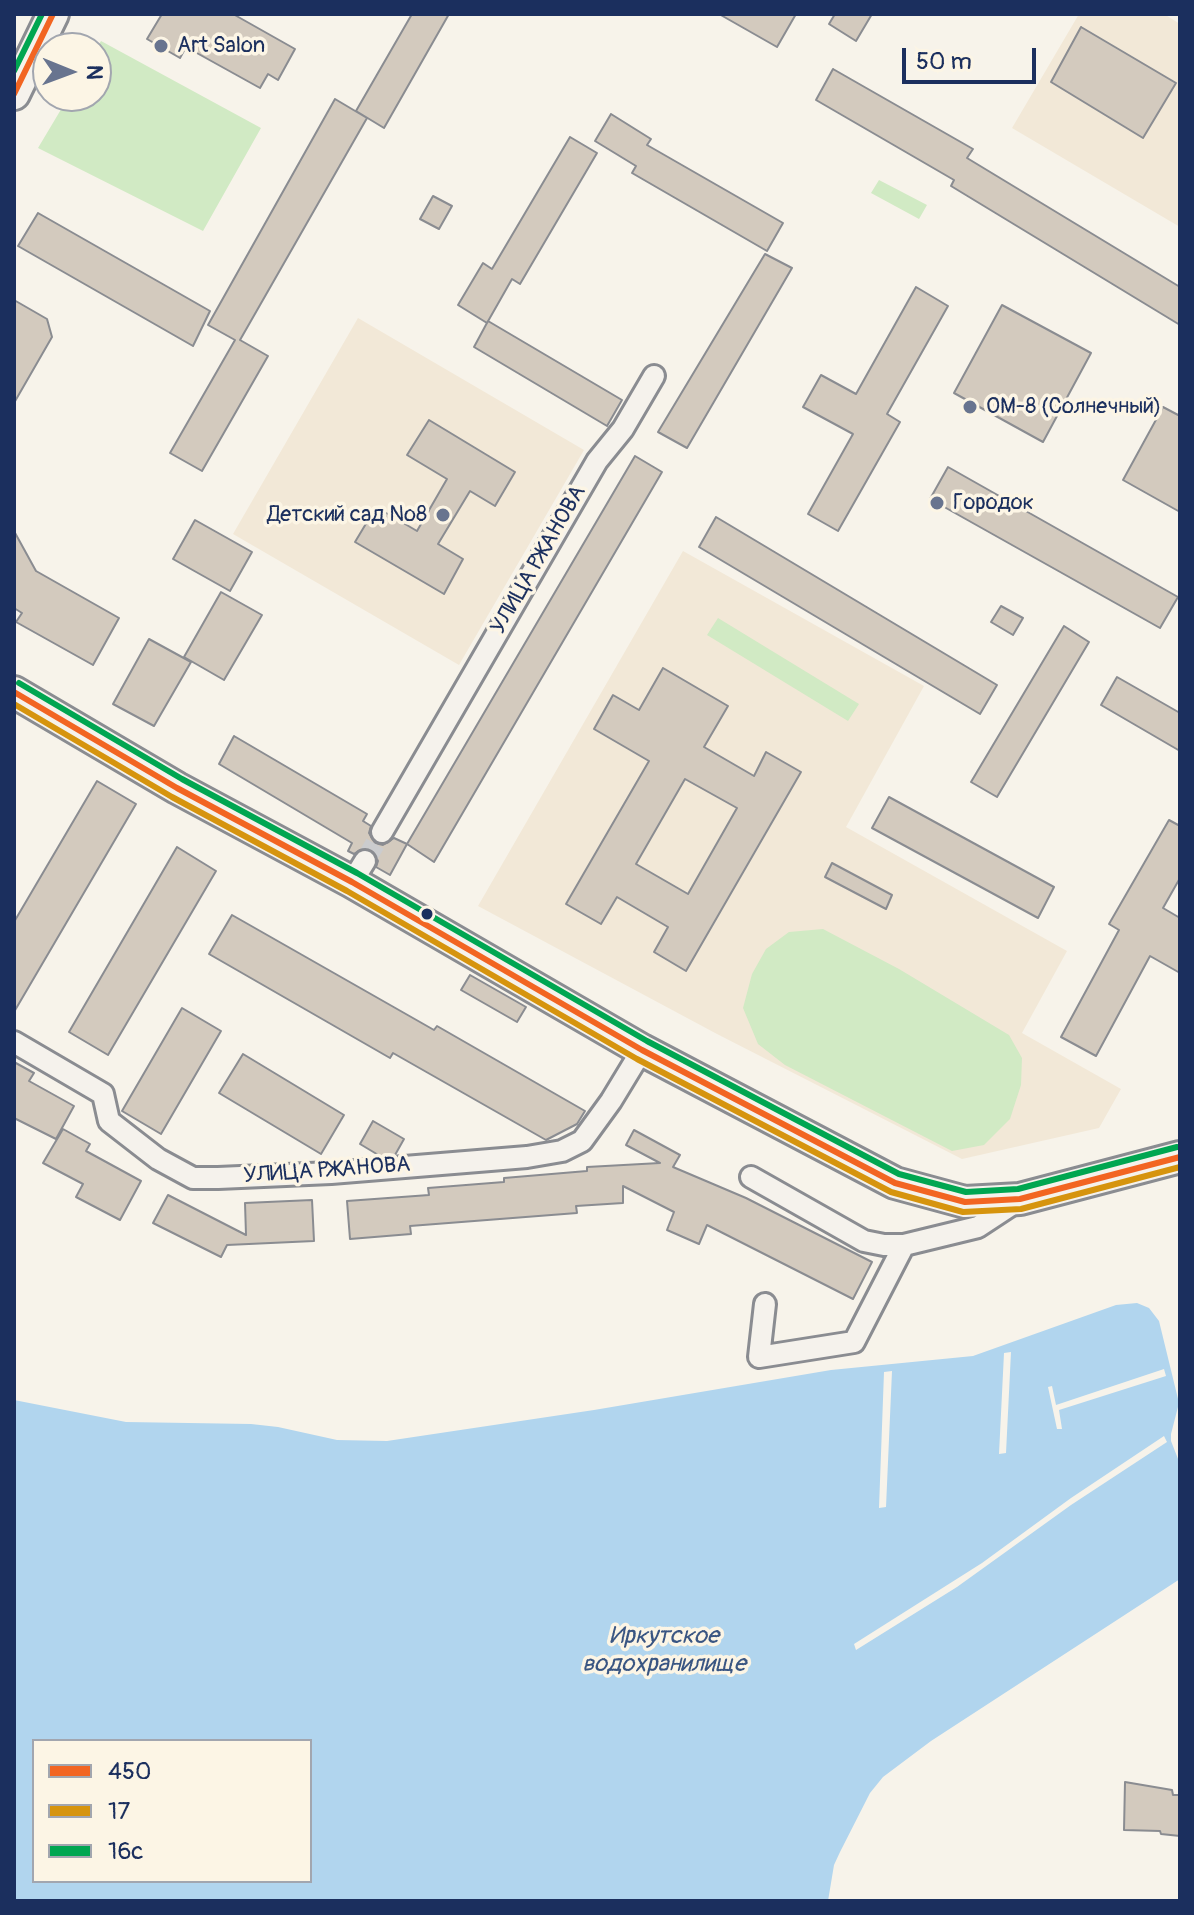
<!DOCTYPE html>
<html>
<head>
<meta charset="utf-8">
<style>
  body { margin:0 }
  #map { position:relative; width:1194px; height:1915px; overflow:hidden; background:#f7f3ea; font-family:Pangolin,sans-serif }
  canvas { display:block }
  .frame { position:absolute; inset:0; border:16px solid #1b2f5e; pointer-events:none }
  .legend { position:absolute; left:32px; top:1739px; width:280px; height:144px; box-sizing:border-box; background:#fcf5e5; border:2px solid #a2a6af; margin:0; padding:10px 14px; list-style:none; font-size:24px; color:#1b2f5e }
  .legend li { display:flex; align-items:center; gap:16px; height:40px }
  .legend b { width:40px; border:2px solid #a2a6af }
  .north { position:absolute; left:32px; top:32px; width:80px; height:80px; box-sizing:border-box; background:#fcf5e5; border:2px solid #a2a6af; border-radius:50%; rotate:91deg; font-size:22px; font-weight:700; line-height:32px; text-align:center; color:#1b2f5e }
  .north::after { content:''; display:block; margin:auto; width:28px; height:36px; background:#68748f; clip-path:polygon(50% 0,100% 100%,50% 72%,0 100%) }
  .scale { position:absolute; left:902px; top:48px; width:134px; height:36px; box-sizing:border-box; border:4px solid #1b2f5e; border-top:0; padding-left:10px; font-size:24px; line-height:28px; white-space:nowrap; color:#1b2f5e; -webkit-text-stroke:6px #fcf5e5; paint-order:stroke }
</style>
</head>
<body>
<div id="map">
<canvas width="1194" height="1915"></canvas>
<div class="frame"></div>
<ul class="legend">
<li><b style="height:10px;background:#f26522"></b>450</li>
<li><b style="height:10px;background:#d6940e"></b>17</li>
<li><b style="height:10px;background:#00a651"></b>16с</li>
</ul>
<div class="north">N</div>
<div class="scale">50 m</div>
</div>
<script>
const ctx = document.querySelector('canvas').getContext('2d');
ctx.lineJoin = 'round';
function fillPath(path, color) { ctx.fillStyle = color; ctx.fill(path, 'evenodd'); }
const shape = rows => new Path2D(rows.map(r => 'M' + r).join(''));
function strokePath(path, color, width, dash) { ctx.strokeStyle = color; ctx.lineWidth = width; ctx.lineCap = dash ? 'butt' : 'round'; ctx.setLineDash(dash || []); ctx.stroke(path); }
function drawText(font, color, halo, rows, align = 'center') {
  ctx.font = font + ' Pangolin,sans-serif'; ctx.lineWidth = 7; ctx.setLineDash([]); ctx.textBaseline = 'middle'; ctx.strokeStyle = halo; ctx.fillStyle = color; for (const [text, x, y, turn = 0] of rows) {
    ctx.save(); ctx.translate(x, y); ctx.rotate((+turn || 0) * Math.PI / 180); ctx.textAlign = isNaN(turn) ? turn : align; if (halo) ctx.strokeText(text, 0, 0); ctx.fillText(text, 0, 0); ctx.restore();
  }
}
fillPath(shape([
  [1079,14,1164,14,1180,24,1180,227,1012,128],
  [358,318,584,450,459,665,233,534],
  [683,551,924,686,846,827,1067,951,1022,1033,1121,1089,1099,1128,962,1159,717,1034,478,906]
]), '#f2e8d7');
fillPath(shape([
  [101,41,261,128,203,231,38,148,69,96,96,96,96,49],
  [879,180,927,205,919,219,871,193],
  [718,618,859,704,848,721,707,635],
  [823,929,899,969,1009,1035,1022,1058,1021,1085,1010,1119,984,1145,952,1151,785,1065,758,1044,743,1008,752,974,766,949,789,932]
]), '#d1eac4');
fillPath(shape([
  [1137,1303,1149,1308,1159,1321,1179,1403,1171,1434,1171,1441,1180,1464,1180,1579,931,1741,883,1777,870,1793,840,1852,834,1865,828,1901,14,1901,14,1400,126,1422,251,1424,278,1427,337,1440,387,1441,594,1410,831,1370,973,1356,1116,1305],
  [34,1741,310,1741,310,1881,34,1881]
]), '#b1d5ee');
fillPath(shape([
  [1011,1352,1006,1453,999,1454,1004,1353],
  [1164,1369,1166,1376,1059,1410,1062,1429,1057,1429,1048,1387,1052,1386,1056,1405],
  [892,1371,886,1507,879,1508,884,1372],
  [1164,1436,1167,1442,1071,1505,957,1587,856,1650,854,1644,982,1563,1071,1498]
]), '#f7f3ea');
const building = shape([
  [162,14,233,14,295,49,278,80,268,74,260,88,186,47,180,58,147,39,162,14],
  [412,14,449,14,384,128,356,111,412,14],
  [719,14,796,14,777,47,719,14],
  [835,14,872,14,856,41,829,24,835,14],
  [1081,27,1176,83,1143,138,1051,82,1081,27],
  [833,69,973,149,967,158,1180,287,1180,325,951,186,954,180,816,100,833,69],
  [335,99,367,118,240,340,268,356,202,471,170,453,235,340,208,325,335,99],
  [611,114,651,139,647,145,783,223,767,251,632,173,636,166,595,141,611,114],
  [570,137,597,153,520,284,512,279,487,323,458,305,483,263,492,269,570,137],
  [433,196,452,206,439,229,420,219,433,196],
  [38,213,210,311,193,346,18,246,38,213],
  [765,254,792,268,687,448,658,432,765,254],
  [916,287,948,306,887,414,900,422,838,531,808,514,853,434,803,407,821,375,856,394,916,287],
  [14,300,47,319,52,337,14,403,14,300],
  [1002,305,1091,353,1043,442,954,393,1002,305],
  [488,321,622,400,607,426,474,347,488,321],
  [1163,407,1180,416,1180,512,1123,480,1163,407],
  [429,420,515,472,495,506,470,491,438,544,463,559,444,594,355,542,376,507,417,531,447,479,407,455,429,420],
  [635,456,662,472,434,862,407,844,635,456],
  [948,467,1178,597,1160,628,930,499,948,467],
  [716,517,997,685,980,714,699,547,716,517],
  [195,520,252,552,230,591,173,559,195,520],
  [14,531,36,571,119,618,93,665,16,622,22,613,14,608,14,531],
  [221,592,262,615,224,680,184,657,221,592],
  [1001,606,1023,618,1013,635,991,622,1001,606],
  [1064,626,1089,642,997,797,971,782,1064,626],
  [149,639,191,662,154,726,113,704,149,639],
  [663,668,728,706,704,747,754,776,766,752,801,772,686,971,654,952,668,927,617,897,601,924,566,904,649,761,594,729,613,695,639,710,663,668],
  [685,779,737,808,688,894,636,864,685,779],
  [1117,677,1180,713,1180,751,1101,705,1117,677],
  [234,736,367,814,363,821,371,826,369,833,375,843,383,845,394,838,407,844,390,875,376,867,378,861,372,850,365,848,354,854,348,851,352,843,219,764,234,736],
  [97,781,136,804,14,1012,14,922,97,781],
  [889,797,1054,887,1038,918,872,828,889,797],
  [1169,820,1180,826,1180,878,1163,908,1180,918,1180,973,1150,956,1096,1056,1061,1037,1119,930,1109,924,1169,820],
  [177,847,216,871,108,1055,69,1032,177,847],
  [832,863,892,895,886,909,825,877,832,863],
  [232,915,434,1030,437,1026,585,1111,577,1124,546,1140,393,1053,390,1058,209,954,232,915],
  [470,975,526,1007,517,1022,461,990,470,975],
  [182,1008,221,1031,161,1134,122,1111,182,1008],
  [243,1054,344,1115,321,1154,219,1093,243,1054],
  [14,1062,34,1073,29,1081,74,1106,56,1139,14,1118,14,1062],
  [373,1121,404,1139,395,1155,380,1156,360,1144,373,1121],
  [63,1129,90,1144,86,1151,141,1181,120,1220,76,1197,83,1184,43,1163,63,1129],
  [634,1130,680,1155,673,1167,746,1198,872,1262,853,1299,707,1225,699,1244,667,1230,674,1212,623,1186,623,1203,576,1206,577,1213,410,1226,411,1234,350,1239,347,1201,429,1195,428,1188,504,1182,504,1178,587,1171,587,1167,660,1163,626,1145,634,1130],
  [168,1195,246,1235,245,1203,312,1200,314,1241,227,1245,221,1257,153,1223,168,1195],
  [1125,1782,1172,1790,1173,1795,1180,1795,1180,1836,1161,1834,1160,1831,1124,1830,1125,1782]
]);
fillPath(building, '#d3cabe');
strokePath(building, '#8a8c91', 2);
strokePath(shape([
  [365,861,382,832]
]), '#cbccce', 20, [20, 10]);
const street = shape([
  [382,832,597,461,623,429,654,376],
  [352,882,365,861],
  [14,1042,103,1094,109,1121,158,1159,193,1178,218,1178,331,1173,527,1157,562,1151,582,1141,611,1101,642,1050],
  [751,1177,864,1241,884,1245,904,1245,978,1227,1016,1202],
  [765,1304,759,1357,854,1342,904,1245]
]);
const secondary = shape([
  [14,94,53,14],
  [14,692,177,788,352,882,642,1050,895,1183,965,1202,1020,1199,1180,1157]
]);
strokePath(street, '#8a8c91', 26);
strokePath(secondary, '#8a8c91', 36);
strokePath(street, '#f5f2ec', 20);
strokePath(secondary, '#f5f2ec', 30);
strokePath(shape([
  [14,94,53,14],
  [14,692,177,788,352,882,642,1050,895,1183,965,1202,1020,1199,1180,1157]
]), '#f26522', 6);
strokePath(shape([
  [14,704,172,797,347,891,637,1059,891,1192,963,1212,1021,1209,1180,1167]
]), '#d6940e', 6);
strokePath(shape([
  [14,71,42,14],
  [19,683,182,779,357,873,647,1041,899,1174,966,1192,1018,1189,1177,1147]
]), '#00a651', 6);
for (const [x, y, r, color] of [
  [161,46,8,"#68748f"],
  [970,407,8,"#68748f"],
  [937,503,8,"#68748f"],
  [443,515,8,"#68748f"],
  [427,914,7,"#1b2f5e"]
]) { const dot = new Path2D(); dot.arc(x, y, r, 0, 2 * Math.PI); ctx.fillStyle = color; ctx.fill(dot); strokePath(dot, '#fcf5e5', 3); }
drawText('22px', '#1b2f5e', '#fcf5e5', [
  ["Art Salon",177,46],
  ["ОМ-8 (Солнечный)",986,407],
  ["Городок",953,503],
  ["Детский сад №8",427,515,"right"]
], 'left');
drawText('22px', '#1b2f5e', '#fcf5e5', [
  ["УЛИЦА РЖАНОВА",539,560,-60],
  ["УЛИЦА РЖАНОВА",327,1171,-4]
]);
drawText('italic 24px', '#395582', '#fcf5e5', [
  ["Иркутское",664,1637],
  ["водохранилище",664,1665]
]);
</script>
</body>
</html>
